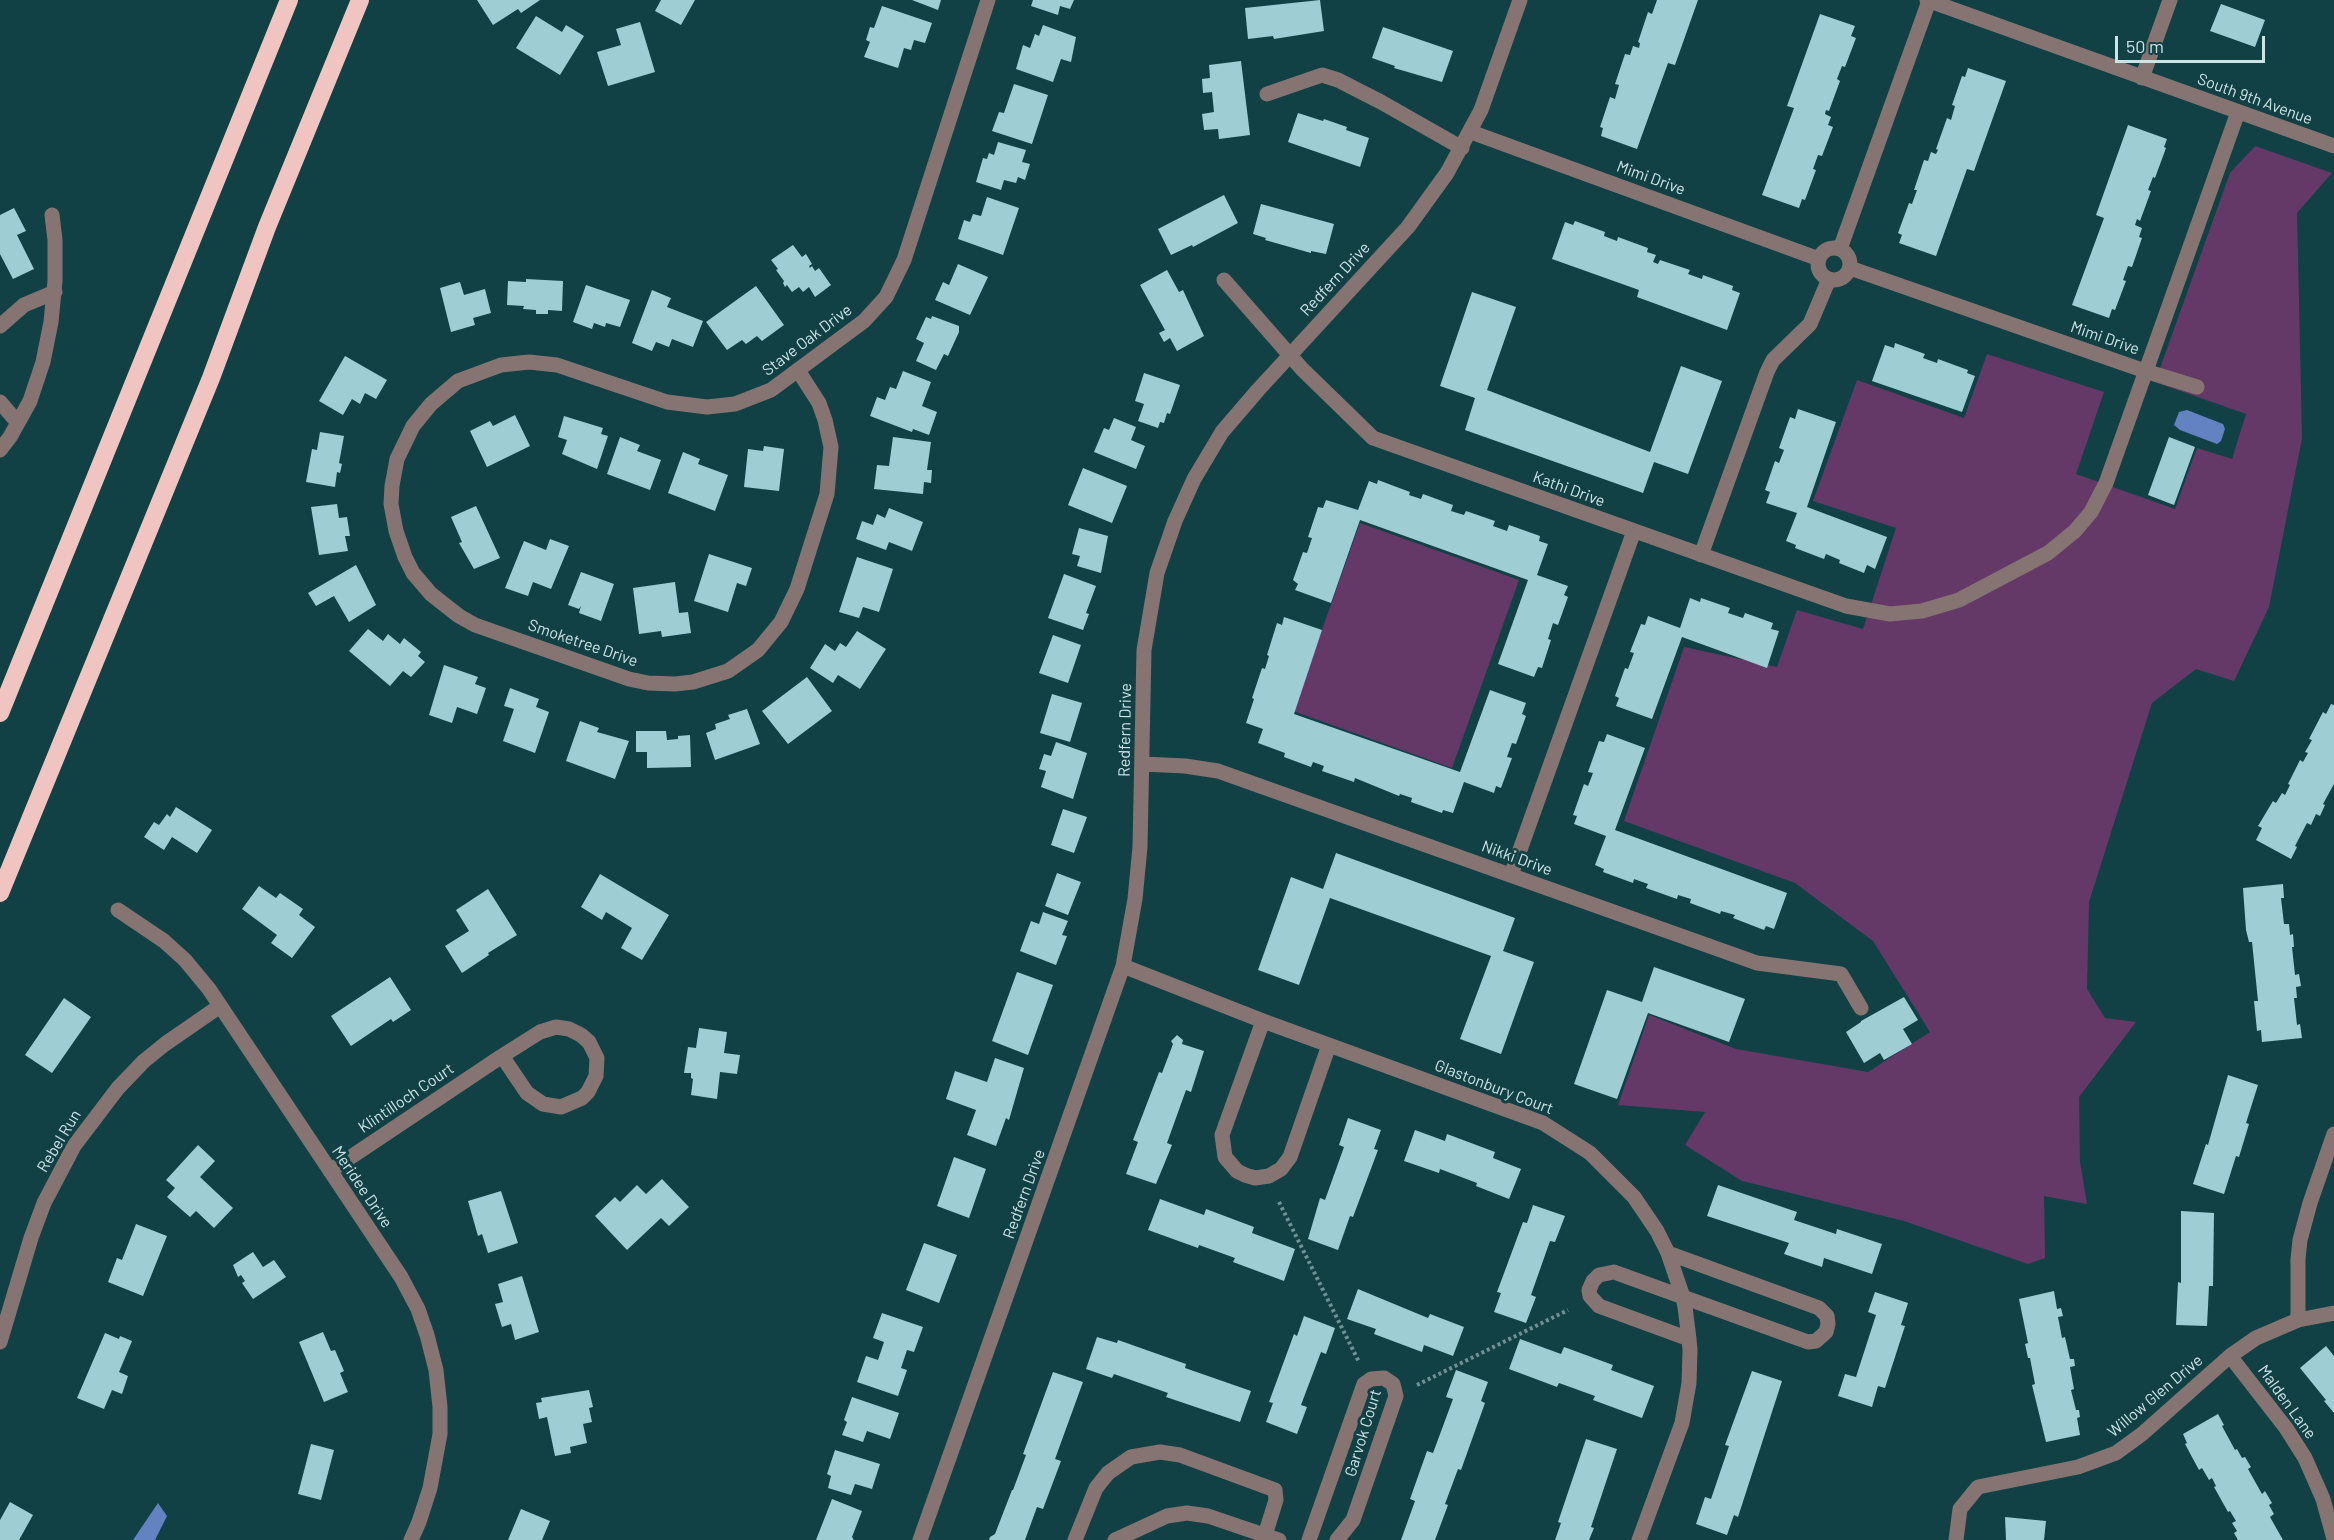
<!DOCTYPE html>
<html>
<head>
<meta charset="utf-8">
<style>
  body { margin:0 }
  #map { position:relative; width:2334px; height:1540px; overflow:hidden; background:#114145; font-family:Barlow,sans-serif }
  canvas { display:block }
  .scale { position:absolute; left:2115px; top:36px; width:150px; height:27px; box-sizing:border-box; border:3px solid #cde4e7; border-top:0; padding-left:8px; font-size:18px; line-height:21px; white-space:nowrap; color:#cde4e7; -webkit-text-stroke:4px #114145; paint-order:stroke }
</style>
</head>
<body>
<div id="map">
<canvas width="2334" height="1540"></canvas>
<div class="scale">50 m</div>
</div>
<script>
const ctx = document.querySelector('canvas').getContext('2d');
ctx.lineJoin = 'round';
function fillPath(path, color) { ctx.fillStyle = color; ctx.fill(path, 'evenodd'); }
const shape = rows => new Path2D(rows.map(r => 'M' + r).join(''));
function strokePath(path, color, width, dash) { ctx.strokeStyle = color; ctx.lineWidth = width; ctx.lineCap = dash ? 'butt' : 'round'; ctx.setLineDash(dash || []); ctx.stroke(path); }
function drawText(font, color, halo, rows, align = 'center') {
  ctx.font = font + ' Barlow,sans-serif'; ctx.lineWidth = 6; ctx.setLineDash([]); ctx.textBaseline = 'middle'; ctx.strokeStyle = halo; ctx.fillStyle = color; for (const [text, x, y, turn = 0] of rows) {
    ctx.save(); ctx.translate(x, y); ctx.rotate((+turn || 0) * Math.PI / 180); ctx.textAlign = isNaN(turn) ? turn : align; if (halo) ctx.strokeText(text, 0, 0); ctx.fillText(text, 0, 0); ctx.restore();
  }
}
fillPath(shape([
  [2255,146,2332,173,2297,213,2302,438,2269,607,2234,681,2196,669,2152,703,2089,902,2087,989,2105,1018,2136,1022,2079,1097,2080,1162,2087,1204,2044,1196,2045,1258,2028,1264,1904,1221,1742,1181,1685,1145,1705,1112,1618,1105,1649,1015,1736,1049,1868,1072,1930,1032,1873,941,1795,883,1624,821,1684,647,1777,667,1797,610,1863,629,1896,528,1813,501,1857,380,1964,418,1987,354,2104,392,2076,474,2175,509,2197,448,2232,459,2246,414,2155,382,2230,173],
  [1360,523,1519,580,1452,768,1293,711]
]), '#643968');
fillPath(shape([
  [2187,410,2223,424,2225,429,2221,441,2217,444,2180,430,2174,425,2179,412],
  [158,1503,167,1516,155,1540,133,1540]
]), '#6382c1');
fillPath(shape([
  [477,0,540,0,521,13,518,9,493,25],
  [661,0,695,0,681,25,655,11],
  [912,0,941,0,938,10],
  [1033,0,1074,0,1070,9,1060,6,1058,15,1031,6],
  [1320,0,1324,31,1274,39,1273,36,1248,39,1245,8],
  [1657,0,1698,0,1675,65,1668,63,1637,149,1601,136,1603,128,1600,127,1610,97,1615,99,1619,85,1615,84,1625,54,1630,55,1633,46,1639,48,1640,43,1638,42,1648,12,1652,14],
  [2221,4,2265,20,2255,47,2210,31],
  [882,6,932,23,925,43,914,40,911,50,904,48,898,68,864,57,870,42,866,40,870,27,874,28],
  [1820,14,1855,26,1851,36,1856,38,1845,67,1842,66,1837,79,1840,81,1829,111,1826,110,1825,114,1831,117,1828,125,1833,127,1822,156,1818,155,1813,169,1816,170,1805,200,1802,199,1799,208,1762,195,1794,108,1787,106],
  [536,16,562,32,566,25,584,36,560,75,516,48],
  [640,22,655,72,608,86,597,52,621,45,616,29],
  [1043,25,1076,37,1071,62,1061,59,1053,82,1016,69,1023,45,1030,48,1035,34,1039,36],
  [1383,27,1453,51,1442,82,1394,68,1395,66,1372,58],
  [1241,61,1250,135,1219,139,1218,129,1204,130,1202,114,1214,112,1212,92,1203,93,1202,79,1210,78,1209,65],
  [1968,68,2006,81,1974,171,1967,169,1936,256,1899,243,1902,235,1898,233,1909,203,1912,204,1917,190,1914,190,1924,160,1928,161,1931,152,1936,154,1938,150,1936,149,1947,118,1951,120,1955,106,1952,105,1962,76,1965,77],
  [1014,84,1048,95,1032,144,992,131,999,112,1004,113],
  [1298,113,1323,121,1324,119,1347,127,1346,130,1369,138,1360,167,1288,142],
  [2128,125,2167,139,2164,147,2166,148,2155,178,2153,177,2148,190,2151,191,2140,221,2137,219,2135,225,2142,228,2139,237,2142,238,2132,267,2128,266,2123,280,2126,281,2115,310,2112,309,2109,318,2072,305,2104,218,2096,215],
  [998,142,1026,150,1022,162,1030,164,1025,180,1018,177,1016,183,1004,180,1001,190,976,182,983,158,987,159,989,153,994,155],
  [1224,195,1238,223,1193,247,1192,245,1171,255,1158,229],
  [987,197,1019,208,1003,255,958,239,964,220,970,222,973,214,981,216],
  [1261,204,1334,224,1326,254,1311,251,1311,253,1265,240,1266,238,1253,234],
  [14,208,26,231,17,235,34,269,13,279,0,254,0,215],
  [1575,221,1605,232,1604,236,1617,241,1618,237,1648,248,1647,252,1656,255,1653,262,1658,264,1660,260,1690,270,1688,274,1702,279,1703,275,1733,286,1732,290,1740,293,1727,330,1637,297,1639,290,1552,259,1565,222,1573,225],
  [793,245,802,257,806,254,812,264,809,266,810,268,812,266,815,271,819,268,831,285,815,297,809,287,803,292,799,287,792,292,787,285,785,287,783,283,784,281,776,270,778,269,771,260],
  [958,264,988,277,970,315,935,300,943,282,949,285],
  [1167,270,1179,292,1183,290,1204,336,1177,351,1170,338,1164,342,1159,333,1165,330,1140,285],
  [526,279,563,281,562,311,548,310,548,314,536,314,536,310,523,309,524,306,507,305,508,281,526,282],
  [460,282,464,295,485,289,491,313,473,318,475,325,451,332,440,288],
  [586,285,630,300,620,327,606,323,605,327,594,323,592,329,573,322],
  [756,286,784,325,762,341,757,336,746,344,742,340,727,350,706,322],
  [652,290,671,298,667,307,703,321,693,347,672,339,669,347,656,342,652,351,632,343],
  [1472,292,1516,307,1487,390,1650,452,1681,366,1722,381,1688,474,1654,462,1643,493,1465,430,1475,398,1440,386],
  [932,316,959,326,959,332,948,356,944,354,936,370,916,361,924,343,916,339,926,317,931,319],
  [1895,343,1925,354,1923,358,1937,363,1938,359,1968,370,1967,373,1975,376,1962,412,1872,381,1885,345,1894,348],
  [345,356,387,380,376,399,365,393,360,404,352,399,343,415,319,401],
  [903,371,931,382,922,406,937,412,929,435,913,429,912,432,870,416,877,397,885,400,890,387,896,389],
  [1144,373,1180,385,1170,414,1167,413,1164,423,1160,422,1158,428,1138,421,1144,404,1135,401],
  [1798,409,1836,422,1807,507,1887,537,1875,569,1867,565,1864,573,1839,563,1840,560,1826,554,1824,559,1795,548,1796,545,1786,541,1797,513,1766,503,1770,492,1765,490,1775,461,1779,463,1784,450,1779,448,1790,417,1795,419],
  [515,415,530,446,487,467,470,431,490,421,493,426],
  [564,416,603,428,601,434,608,436,597,469,562,454,567,440,558,437],
  [1114,418,1136,427,1131,440,1145,446,1136,469,1094,452,1104,428,1109,430],
  [320,432,344,436,339,463,342,464,340,473,337,472,335,487,306,482,312,449,317,450],
  [620,437,640,445,637,451,661,460,650,490,607,474],
  [893,437,931,442,927,470,932,470,931,483,924,482,923,494,874,489,877,465,889,466],
  [2169,437,2195,447,2174,505,2148,495],
  [764,446,784,449,779,491,744,487,748,449,763,451],
  [683,452,700,459,698,464,728,475,715,511,668,493],
  [1083,468,1127,486,1112,523,1068,505],
  [1378,480,1410,492,1409,495,1421,499,1423,494,1453,505,1451,511,1464,515,1466,511,1495,521,1493,526,1507,531,1509,525,1540,536,1539,541,1548,544,1537,575,1568,586,1564,595,1568,597,1558,625,1553,623,1548,639,1551,640,1542,668,1538,667,1534,677,1498,664,1528,580,1360,520,1331,603,1295,590,1298,584,1293,580,1303,552,1307,553,1312,538,1308,537,1318,507,1323,508,1326,500,1358,510,1369,481,1377,484],
  [337,504,339,518,347,517,350,536,345,536,348,551,319,555,311,507],
  [476,506,500,558,474,569,459,543,462,542,451,517],
  [889,508,923,522,912,551,889,542,886,550,856,539,862,521,873,525,877,514,885,518],
  [1079,528,1108,536,1101,573,1077,566,1080,556,1072,554],
  [550,539,569,546,551,589,533,582,528,596,505,588,524,541,546,550],
  [709,554,752,568,746,586,737,583,728,612,694,601],
  [857,557,893,569,879,612,863,607,859,618,839,612],
  [356,565,376,605,349,622,334,596,316,606,308,593],
  [581,572,614,584,601,621,579,613,581,606,579,609,568,605],
  [1064,574,1096,586,1086,613,1089,614,1083,630,1048,618],
  [675,582,679,613,688,612,691,633,662,637,661,631,639,634,633,588],
  [1690,598,1700,602,1701,598,1730,608,1728,613,1743,618,1745,613,1773,623,1771,629,1779,631,1767,668,1682,637,1652,719,1616,706,1619,698,1615,696,1625,668,1628,669,1634,653,1630,652,1641,624,1645,625,1648,616,1680,628],
  [1284,617,1322,630,1294,714,1460,772,1490,690,1526,703,1522,714,1526,716,1516,744,1512,743,1507,757,1512,758,1501,788,1496,786,1494,793,1464,782,1453,813,1443,810,1442,813,1411,802,1412,798,1400,794,1399,796,1355,778,1354,782,1322,771,1324,766,1313,762,1311,767,1284,757,1285,753,1258,743,1263,729,1246,723,1254,699,1252,698,1262,668,1265,669,1269,656,1267,655,1277,623,1282,625],
  [368,629,383,641,388,634,400,644,404,638,421,652,418,656,425,662,411,677,403,671,390,686,349,651],
  [857,631,886,649,860,689,838,675,833,683,810,668,825,644,835,651,840,643,846,647],
  [1053,635,1081,645,1068,683,1039,673],
  [444,665,478,677,475,684,486,688,477,714,457,707,452,723,429,715],
  [807,677,832,711,788,744,762,711],
  [510,688,539,699,536,707,549,712,535,753,503,741,514,709,504,706],
  [1052,694,1082,703,1070,742,1040,733],
  [2331,704,2334,705,2334,784,2323,804,2325,805,2320,816,2316,814,2311,825,2307,823,2295,846,2297,847,2291,859,2256,840,2262,828,2258,826,2273,801,2276,803,2282,793,2285,795,2290,785,2288,784,2300,760,2303,762,2308,753,2305,752,2312,740,2309,739,2323,712,2326,714],
  [747,709,760,744,715,760,706,733,716,729,715,724,730,719,728,715],
  [580,721,599,728,597,732,629,741,615,779,566,761],
  [636,731,666,731,667,740,678,739,678,736,690,735,691,767,647,768,647,752,636,752],
  [1607,734,1645,748,1615,830,1787,893,1774,929,1766,926,1764,930,1733,918,1735,915,1721,911,1720,914,1690,903,1691,899,1678,895,1677,899,1646,888,1648,884,1634,879,1633,883,1603,872,1604,869,1595,865,1606,836,1574,824,1577,816,1573,815,1584,784,1588,786,1593,773,1588,772,1599,741,1604,742],
  [1056,742,1087,753,1073,799,1041,787,1046,771,1039,769,1044,754,1051,756],
  [176,807,212,830,197,853,172,837,164,850,144,837,154,822,159,825,167,814,170,817],
  [1063,809,1087,817,1074,853,1051,845],
  [1336,853,1515,918,1503,951,1534,962,1501,1054,1460,1039,1491,956,1330,898,1299,985,1258,970,1291,877,1323,889],
  [1057,873,1081,882,1068,915,1045,906],
  [600,874,669,915,642,960,621,948,632,928,606,912,602,920,581,907],
  [2283,884,2284,898,2281,898,2284,924,2289,924,2290,935,2293,934,2294,947,2292,947,2295,975,2299,974,2301,986,2296,987,2297,998,2294,998,2297,1025,2300,1024,2302,1038,2262,1042,2261,1030,2257,1031,2254,1001,2258,1001,2252,942,2249,942,2246,930,2243,888],
  [259,886,276,898,280,893,303,909,299,915,315,927,292,958,271,943,277,935,242,909],
  [488,889,517,935,488,953,489,955,462,973,445,946,469,931,456,910],
  [1043,912,1068,921,1062,935,1067,936,1056,965,1020,951,1031,921,1039,924],
  [1654,967,1745,999,1729,1042,1648,1013,1617,1099,1574,1084,1607,990,1642,1002],
  [1017,972,1053,985,1028,1055,992,1041],
  [390,977,411,1010,393,1022,391,1019,351,1046,331,1016],
  [1904,997,1918,1020,1903,1029,1912,1044,1884,1060,1880,1053,1864,1063,1846,1032,1861,1022,1861,1021],
  [64,998,91,1017,52,1073,25,1055],
  [699,1028,727,1032,724,1053,740,1055,737,1074,720,1072,717,1099,691,1095,693,1079,691,1078,691,1073,684,1073,688,1047,696,1048],
  [1177,1035,1183,1040,1182,1044,1204,1051,1191,1092,1186,1090,1167,1143,1172,1145,1156,1184,1126,1174,1138,1142,1133,1140,1159,1072,1162,1073,1173,1044,1171,1041],
  [995,1058,1024,1068,1009,1120,1006,1118,996,1146,967,1135,976,1110,946,1099,955,1071,987,1082],
  [2228,1075,2258,1085,2246,1123,2249,1124,2239,1157,2236,1156,2224,1194,2193,1184,2206,1144,2208,1145],
  [1348,1118,1381,1130,1374,1149,1378,1150,1353,1217,1350,1216,1338,1250,1308,1239,1320,1198,1325,1200,1344,1147,1339,1145],
  [1415,1130,1445,1141,1447,1134,1495,1152,1493,1158,1521,1169,1509,1199,1476,1186,1477,1183,1440,1169,1439,1173,1404,1161],
  [198,1145,215,1161,200,1177,233,1208,214,1228,196,1211,190,1217,167,1197,175,1188,166,1180],
  [954,1157,986,1169,969,1218,937,1206],
  [662,1179,689,1207,669,1226,661,1218,627,1250,595,1216,615,1197,620,1202,637,1185,646,1194],
  [1718,1185,1797,1212,1794,1220,1836,1234,1837,1229,1882,1244,1872,1274,1824,1258,1822,1267,1784,1254,1789,1243,1707,1216],
  [501,1191,518,1243,488,1253,482,1234,478,1236,468,1201],
  [1160,1199,1204,1215,1206,1209,1254,1227,1252,1233,1295,1249,1284,1281,1233,1262,1235,1258,1199,1245,1198,1248,1148,1230],
  [1533,1205,1565,1216,1555,1242,1550,1241,1531,1295,1536,1297,1526,1323,1494,1312,1501,1293,1497,1292,1523,1222,1527,1223],
  [2181,1211,2214,1213,2213,1286,2209,1286,2207,1326,2176,1325,2178,1282,2181,1283],
  [136,1224,167,1236,143,1296,108,1282,117,1258,122,1260],
  [924,1243,957,1255,939,1303,906,1290],
  [253,1252,263,1267,274,1260,286,1277,253,1299,242,1283,245,1281,241,1275,238,1277,233,1265],
  [522,1276,539,1332,515,1340,511,1324,502,1327,495,1304,503,1302,498,1284],
  [1358,1289,1428,1318,1430,1314,1464,1327,1453,1356,1424,1345,1422,1352,1374,1334,1376,1329,1347,1319],
  [2054,1291,2057,1309,2061,1308,2063,1316,2058,1317,2062,1338,2065,1337,2070,1359,2074,1359,2075,1366,2070,1367,2074,1389,2071,1390,2076,1410,2079,1410,2080,1417,2077,1418,2080,1435,2046,1442,2032,1385,2035,1384,2030,1358,2028,1358,2025,1344,2028,1343,2019,1299],
  [1875,1292,1908,1303,1901,1325,1905,1326,1885,1388,1878,1386,1872,1407,1838,1396,1845,1374,1856,1377,1876,1315,1868,1312],
  [882,1313,923,1327,914,1352,907,1350,901,1368,907,1370,898,1396,857,1382,866,1356,878,1360,884,1342,873,1338],
  [1304,1316,1335,1328,1326,1354,1321,1352,1301,1405,1307,1407,1297,1434,1266,1422,1273,1403,1269,1402,1294,1334,1297,1336],
  [323,1332,331,1351,335,1350,344,1371,340,1373,348,1392,324,1402,299,1342],
  [105,1333,119,1339,120,1336,132,1341,119,1372,128,1376,122,1394,112,1390,104,1409,77,1398],
  [1097,1337,1117,1343,1118,1340,1186,1364,1185,1368,1251,1391,1240,1422,1166,1397,1168,1393,1114,1374,1112,1378,1086,1369],
  [1520,1339,1561,1354,1564,1347,1613,1365,1611,1370,1654,1386,1642,1418,1593,1400,1595,1396,1559,1383,1557,1387,1509,1369],
  [2326,1346,2334,1356,2334,1413,2324,1401,2326,1400,2300,1368],
  [1456,1370,1488,1382,1481,1401,1485,1403,1461,1470,1458,1469,1445,1504,1448,1505,1435,1540,1401,1540,1415,1501,1410,1499,1427,1451,1433,1453,1453,1399,1446,1397],
  [1752,1371,1782,1381,1738,1517,1734,1515,1727,1535,1696,1524,1705,1497,1711,1499,1729,1446,1725,1445],
  [1053,1372,1083,1382,1055,1459,1061,1461,1043,1509,1037,1507,1025,1540,989,1540,990,1537,995,1534,1012,1490,1013,1490,1026,1455,1023,1454],
  [589,1390,593,1407,589,1408,592,1422,583,1424,587,1443,570,1447,571,1453,555,1456,547,1417,539,1419,536,1403,542,1402,541,1398],
  [852,1397,899,1413,890,1439,867,1431,863,1442,842,1435,847,1422,844,1420],
  [2218,1414,2224,1425,2222,1426,2235,1450,2237,1449,2242,1458,2245,1457,2251,1467,2248,1469,2262,1494,2265,1491,2272,1503,2269,1505,2274,1514,2270,1517,2283,1540,2238,1540,2234,1533,2237,1531,2232,1523,2236,1521,2230,1511,2228,1512,2214,1487,2216,1486,2212,1478,2209,1480,2202,1468,2199,1470,2185,1444,2187,1443,2183,1434],
  [1586,1439,1617,1449,1591,1527,1594,1528,1589,1540,1555,1540,1561,1523,1558,1522],
  [311,1444,334,1450,321,1500,298,1494],
  [835,1450,880,1464,872,1489,855,1484,851,1495,828,1488,831,1476,827,1474],
  [832,1499,862,1511,852,1537,854,1540,816,1540],
  [10,1502,33,1515,19,1540,0,1540,0,1520],
  [521,1509,550,1521,542,1540,508,1540],
  [2005,1517,2046,1521,2044,1540,2006,1540]
]), '#9eced3');
strokePath(shape([
  [1279,1202,1359,1362],
  [1417,1385,1568,1310]
]), '#6e9295', 4, [3, 3]);
strokePath(shape([
  [1927,0,2334,146],
  [2142,78,2170,0],
  [1267,94,1322,75,1338,80,1381,102,1462,148],
  [1471,132,1819,259],
  '1818 264a16 16 0 1 1 32 0a16 16 0 1 1-32 0Z',
  [1840,249,1929,1],
  [1850,268,2145,371,2197,387],
  [1224,280,1302,369,1373,438,1846,606,1890,614,1922,611,1959,600,2048,553,2075,531,2091,512,2106,483,2238,112],
  [0,326,24,305,55,292],
  [799,372,819,403,825,420,831,447,827,494,797,589,781,622,758,650,728,671,693,682,675,684,648,683,629,679,475,625,459,616,431,594,413,573,405,557,396,531,391,504,392,486,397,459,413,426,431,404,458,381,501,365,529,362,557,365,667,402,707,407,735,404,771,390,864,321,886,297,904,260,988,0],
  [0,402,18,423],
  [0,450,10,437,30,401,43,362,51,322,55,281,55,240,52,215],
  [1701,555,1767,372,1773,360,1810,324,1829,279],
  [1143,764,1185,766,1218,771,1757,963,1841,974,1861,1008],
  [1511,875,1634,531],
  [118,910,164,941,185,960,209,989,401,1277,418,1309,427,1335,436,1370,440,1407,440,1434,430,1488,419,1522,411,1540],
  [1123,966,1263,1021,1543,1123,1590,1153,1634,1197,1657,1231,1668,1253,1683,1297,1808,1342,1816,1341,1826,1332,1828,1324,1827,1316,1819,1308,1668,1253],
  [1263,1021,1222,1135,1225,1157,1237,1171,1245,1175,1255,1178,1269,1176,1281,1169,1290,1157,1329,1045],
  [556,1027,569,1029,581,1035,589,1042,597,1058,596,1076,588,1092,582,1098,561,1107,543,1104,527,1093,502,1056,540,1032,556,1027],
  [330,1171,502,1056],
  [2298,1320,2298,1259,2300,1240,2310,1203,2334,1134],
  [0,1342,31,1238,44,1203,74,1146,118,1088,144,1061,165,1044,220,1006],
  [2230,1356,2286,1428,2305,1458,2323,1499,2334,1539],
  [920,1540,1123,966,1135,899,1140,847,1144,650,1157,573,1175,521,1194,479,1222,432,1258,390,1408,227,1447,173,1481,110,1520,0],
  [1075,1540,1096,1488,1108,1473,1131,1457,1160,1452,1180,1455,1275,1490,1276,1500,1265,1535],
  [1115,1540,1167,1516,1187,1513,1208,1516,1279,1540],
  [1309,1540,1364,1384,1371,1379,1384,1378,1393,1384,1396,1396,1353,1520,1337,1540],
  [1639,1540,1682,1423,1689,1383,1690,1350,1689,1339,1685,1307,1683,1297,1614,1272,1599,1275,1593,1281,1589,1290,1590,1296,1599,1306,1689,1339],
  [1956,1540,1960,1509,1978,1487,2078,1467,2116,1453,2142,1434,2230,1356,2256,1338,2298,1320,2334,1313]
]), '#867472', 15);
strokePath(shape([
  [0,713,289,0],
  [0,893,211,378,267,227,360,0]
]), '#f0c4c0', 18);
drawText('16px', '#cde4e7', '#114145', [
  ["South 9th Avenue",2255,99,20],
  ["Mimi Drive",1651,178,20],
  ["Redfern Drive",1335,279,-47],
  ["Mimi Drive",2105,338,19],
  ["Stave Oak Drive",807,340,-37],
  ["Kathi Drive",1569,489,20],
  ["Smoketree Drive",583,643,19],
  ["Redfern Drive",1125,730,-89],
  ["Nikki Drive",1517,858,20],
  ["Glastonbury Court",1494,1087,21],
  ["Klintilloch Court",406,1098,-34],
  ["Rebel Run",59,1141,-59],
  ["Meridee Drive",362,1187,56],
  ["Redfern Drive",1024,1194,-70],
  ["Willow Glen Drive",2155,1396,-40],
  ["Malden Lane",2287,1402,54],
  ["Garvok Court",1363,1433,-73]
]);
</script>
</body>
</html>
